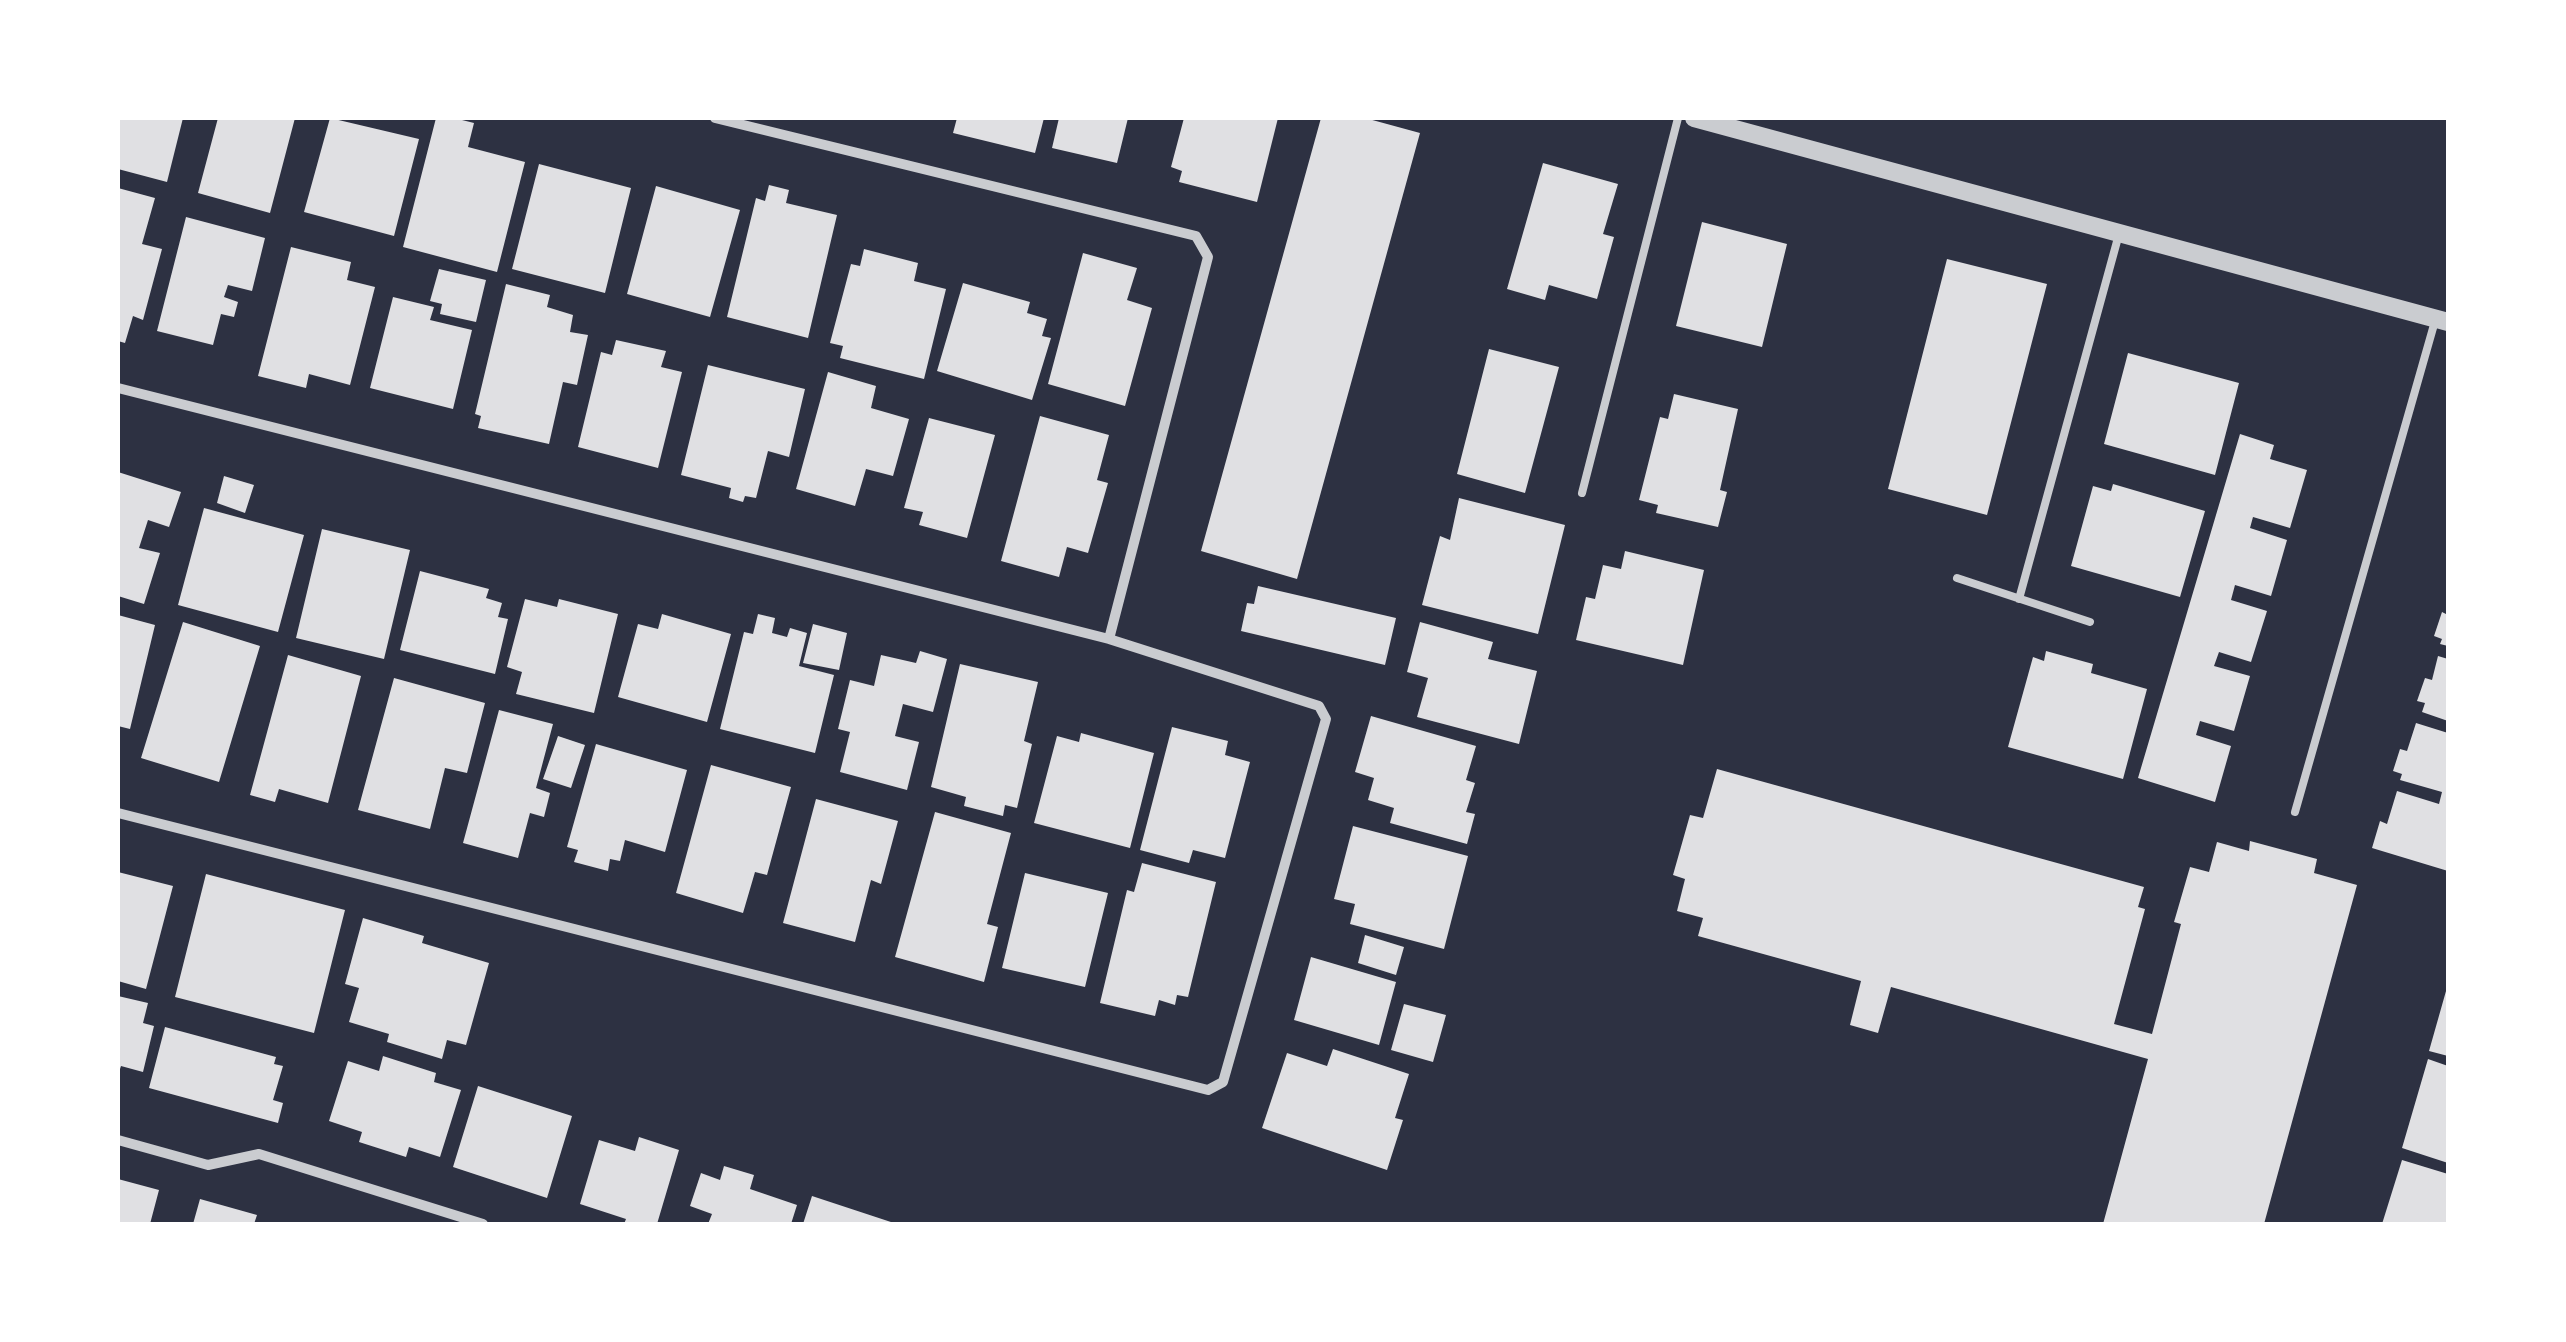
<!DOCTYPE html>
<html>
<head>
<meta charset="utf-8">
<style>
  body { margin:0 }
  #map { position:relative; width:2566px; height:1342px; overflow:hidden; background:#2d3142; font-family:"PT Sans Narrow",sans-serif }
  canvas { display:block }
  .frame { position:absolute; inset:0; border:120px solid #fff; pointer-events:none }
</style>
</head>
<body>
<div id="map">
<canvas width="2566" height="1342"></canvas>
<div class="frame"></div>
</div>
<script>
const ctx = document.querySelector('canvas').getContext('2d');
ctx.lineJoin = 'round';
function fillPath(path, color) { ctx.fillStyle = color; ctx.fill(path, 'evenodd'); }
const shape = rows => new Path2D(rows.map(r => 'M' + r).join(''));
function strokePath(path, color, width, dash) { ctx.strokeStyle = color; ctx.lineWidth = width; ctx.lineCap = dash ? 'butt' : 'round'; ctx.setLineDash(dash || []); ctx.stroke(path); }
fillPath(shape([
  [118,118,183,118,167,182,118,169],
  [218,118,295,118,270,213,198,193],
  [330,118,419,139,394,236,304,212],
  [436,118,454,118,474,123,468,147,525,162,497,272,403,247],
  [957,118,1044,118,1035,153,953,133],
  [1059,118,1128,118,1117,163,1052,148],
  [1184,118,1278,118,1257,202,1179,182,1182,171,1171,167],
  [1321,118,1365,118,1420,133,1297,579,1201,551],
  [1543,163,1618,184,1603,234,1614,237,1597,299,1549,285,1545,300,1507,289],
  [539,164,631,188,605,293,512,269],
  [769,185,789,190,786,203,837,215,808,338,727,317,756,198,765,201],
  [656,186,740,210,710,317,627,294],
  [118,188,155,198,142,244,162,249,143,320,133,316,125,343,118,341],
  [186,217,265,238,252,291,228,285,224,297,238,302,234,317,221,314,213,345,157,331],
  [1702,222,1787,244,1762,347,1676,326],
  [291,247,351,262,347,280,375,287,350,385,309,374,306,388,258,376],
  [864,249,918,263,914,281,946,289,924,379,840,358,843,346,830,343,851,264,860,266],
  [1083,253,1137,268,1127,300,1152,308,1125,406,1048,384],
  [1947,259,2047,284,1987,515,1888,489],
  [439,269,486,280,476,322,440,314,442,304,430,301],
  [963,283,1030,302,1027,313,1047,319,1042,336,1051,338,1032,400,937,371],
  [506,284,550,295,547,307,573,315,570,332,588,335,577,385,563,382,549,444,478,428,481,416,475,414],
  [393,297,434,307,430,320,472,330,453,409,370,388],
  [616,340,666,351,661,367,682,372,658,468,578,447,601,352,612,355],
  [1489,349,1559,367,1525,493,1457,474],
  [2128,353,2239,383,2215,475,2104,444],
  [708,365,805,389,789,457,768,451,756,498,745,496,743,502,729,498,731,488,681,475],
  [828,372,876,386,871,408,909,419,893,476,866,469,855,506,796,489],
  [1674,394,1738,409,1720,490,1727,492,1718,527,1656,513,1658,505,1639,500,1660,417,1668,419],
  [1040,416,1109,435,1097,480,1108,483,1088,553,1067,547,1059,577,1001,561],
  [929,418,995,435,967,538,919,525,923,512,904,508],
  [2240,434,2274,445,2270,459,2307,470,2290,528,2253,517,2250,528,2287,540,2271,596,2235,585,2231,600,2267,611,2251,662,2219,652,2214,666,2250,676,2234,731,2200,721,2196,735,2231,746,2215,802,2138,778],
  [118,472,181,492,169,527,148,520,139,548,160,553,144,604,118,596],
  [224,476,254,485,245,513,217,503],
  [2113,484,2205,511,2180,597,2071,566,2093,486,2111,491],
  [1459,498,1565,525,1538,634,1422,605,1440,536,1450,540],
  [204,508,304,535,278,632,178,605],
  [322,529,410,550,384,659,296,638],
  [1625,551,1704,570,1683,665,1576,640,1586,597,1595,599,1603,565,1621,569],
  [420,571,489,589,486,598,502,603,498,617,508,619,495,674,400,650],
  [1258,586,1396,618,1385,665,1241,631,1247,603,1254,604],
  [525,599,557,607,559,599,618,614,594,713,516,694,522,672,507,667],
  [2442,612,2448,615,2448,646,2440,644,2442,639,2434,636],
  [662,614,731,634,707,722,618,697,638,624,658,629],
  [758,614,775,618,772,633,787,637,790,628,807,633,799,666,834,675,815,753,720,729,744,632,753,634],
  [118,615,155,625,130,729,118,726],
  [183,622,260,646,219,782,141,758],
  [1420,622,1493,642,1488,659,1537,671,1519,744,1417,717,1428,678,1407,672],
  [813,624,847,633,839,670,803,663],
  [920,651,947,659,933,712,903,704,895,736,919,742,907,790,840,772,850,732,838,729,850,680,874,686,881,655,916,663],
  [2046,651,2093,664,2091,673,2147,689,2123,779,2008,747,2033,657,2044,661],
  [288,655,361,676,328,803,279,789,275,802,250,795],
  [2438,656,2448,659,2448,721,2422,712,2425,703,2417,701,2425,678,2432,680],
  [960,664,1038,682,1024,741,1032,744,1017,808,1005,805,1003,816,964,806,966,797,931,787],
  [394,678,485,703,467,773,445,768,430,829,358,810],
  [499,710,553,724,536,788,550,793,544,817,530,813,518,858,463,843],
  [1371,716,1476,746,1466,780,1475,783,1466,812,1475,814,1467,844,1390,823,1394,808,1368,800,1374,778,1355,772],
  [2416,723,2448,733,2448,871,2372,848,2380,821,2387,824,2397,791,2439,804,2442,792,2400,780,2402,774,2393,771,2400,749,2407,751],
  [1172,727,1228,741,1225,755,1250,762,1225,858,1193,850,1189,863,1140,850],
  [1081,733,1154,753,1130,848,1034,823,1057,736,1079,742],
  [558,736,585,745,571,788,543,779],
  [596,744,687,770,665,852,625,840,620,861,610,859,608,871,574,862,578,850,567,847],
  [711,765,791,787,767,875,755,872,743,913,676,893],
  [1717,769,2144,887,2138,907,2145,909,2114,1024,2152,1034,2181,924,2174,922,2190,867,2209,872,2217,842,2249,851,2250,841,2317,859,2314,873,2357,885,2264,1224,2103,1224,2148,1059,1891,987,1878,1033,1850,1025,1861,981,1698,936,1703,918,1677,911,1685,879,1673,875,1690,815,1703,818],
  [816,799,898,821,881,884,871,880,855,942,783,923],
  [935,812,1011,833,987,924,998,927,984,982,895,957],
  [1353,826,1468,856,1444,949,1350,924,1355,904,1334,899],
  [1142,863,1216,882,1188,997,1177,995,1175,1005,1159,1000,1155,1016,1100,1003,1127,890,1134,892],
  [118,872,173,886,146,989,118,981],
  [1025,873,1108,893,1085,987,1002,968],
  [206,874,345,910,314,1033,175,997],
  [363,918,424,936,422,943,489,963,466,1045,447,1040,442,1059,387,1042,389,1034,349,1022,359,988,345,984],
  [1365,935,1404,947,1396,975,1358,963],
  [1311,957,1396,982,1379,1045,1294,1020],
  [2448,984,2448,1056,2429,1051],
  [118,996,148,1003,143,1023,154,1026,143,1072,121,1066,118,1075],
  [1404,1004,1446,1015,1433,1062,1391,1050],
  [165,1027,276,1057,274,1064,283,1066,273,1100,283,1103,278,1123,149,1088],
  [1333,1049,1409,1074,1395,1118,1403,1120,1387,1170,1262,1128,1287,1053,1327,1066],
  [383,1056,436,1073,434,1082,461,1090,440,1157,409,1147,406,1157,359,1142,362,1132,329,1121,348,1061,379,1071],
  [2428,1059,2448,1066,2448,1163,2402,1148],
  [478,1086,572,1116,547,1198,453,1167],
  [639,1137,679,1150,657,1224,624,1224,626,1219,580,1204,599,1140,635,1151],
  [2402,1160,2448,1174,2448,1224,2382,1224],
  [724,1166,754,1175,750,1189,797,1205,791,1224,708,1224,712,1214,690,1206,701,1173,720,1180],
  [118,1179,159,1190,150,1224,118,1224],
  [812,1196,897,1224,803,1224],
  [200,1199,257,1215,254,1224,193,1224]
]), '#e0e0e3');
strokePath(shape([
  [1582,493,1678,118],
  [1957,578,2090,622],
  [2019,599,2119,234],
  [2295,812,2435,321]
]), '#caccd0', 8);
strokePath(shape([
  [118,388,1109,639],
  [118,813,1208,1090,1223,1082,1326,719,1319,706,1109,639,1208,257,1196,236,715,118],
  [118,1140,208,1165,259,1154,483,1224]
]), '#caccd0', 10);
strokePath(shape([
  [1694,118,2448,322]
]), '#caccd0', 18);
</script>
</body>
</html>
